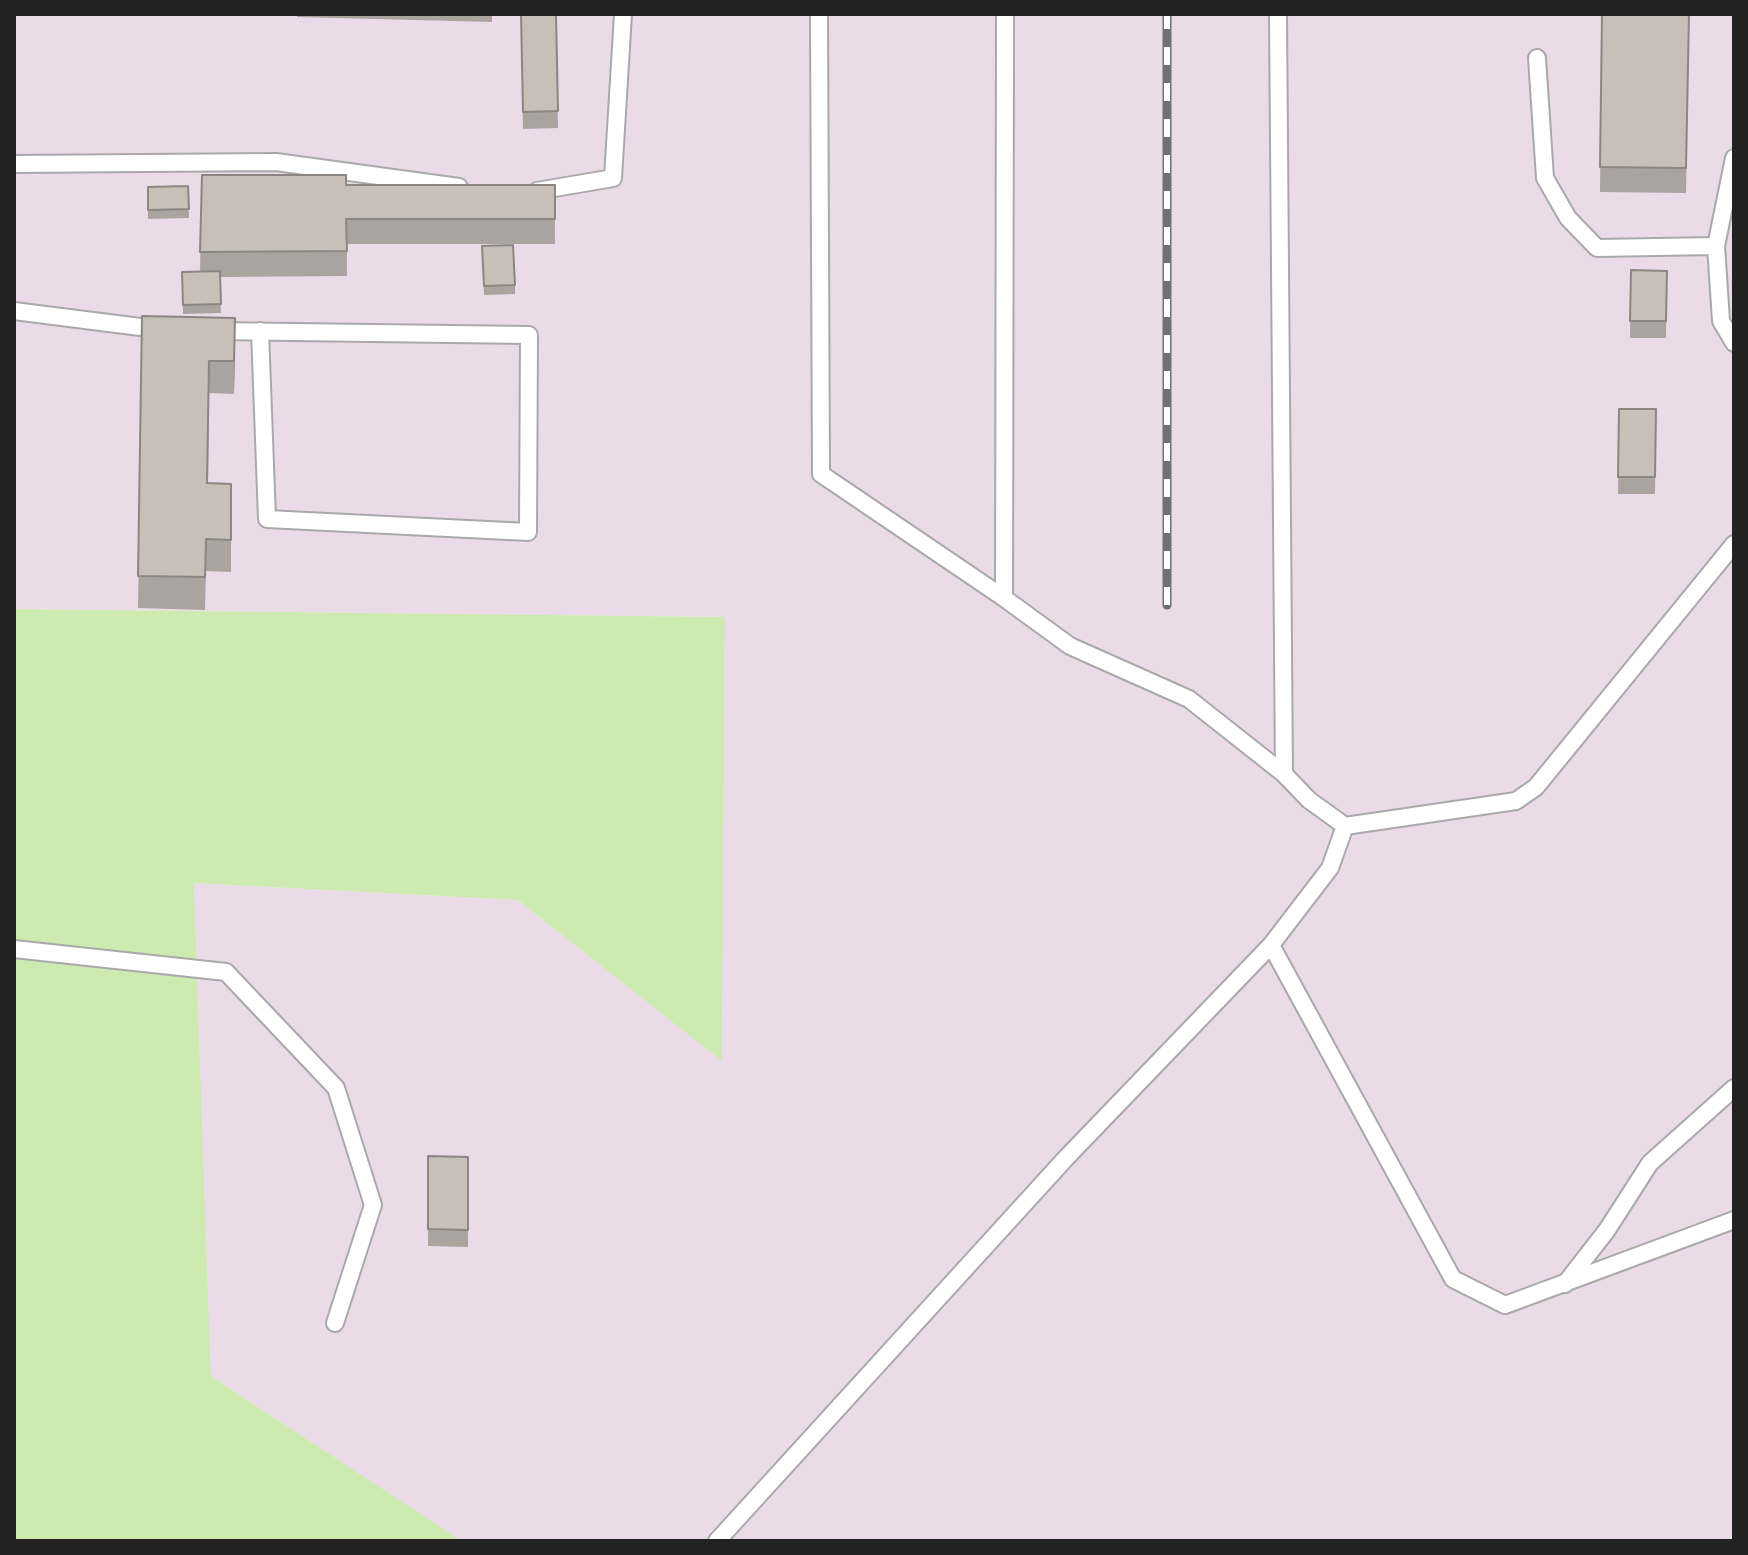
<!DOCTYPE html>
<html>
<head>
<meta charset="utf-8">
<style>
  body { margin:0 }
  #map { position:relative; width:1748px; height:1555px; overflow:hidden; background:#f2efe9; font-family:Commissioner,sans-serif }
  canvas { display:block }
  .frame { position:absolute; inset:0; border:16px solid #222; pointer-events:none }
</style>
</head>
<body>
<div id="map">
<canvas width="1748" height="1555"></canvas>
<div class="frame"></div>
</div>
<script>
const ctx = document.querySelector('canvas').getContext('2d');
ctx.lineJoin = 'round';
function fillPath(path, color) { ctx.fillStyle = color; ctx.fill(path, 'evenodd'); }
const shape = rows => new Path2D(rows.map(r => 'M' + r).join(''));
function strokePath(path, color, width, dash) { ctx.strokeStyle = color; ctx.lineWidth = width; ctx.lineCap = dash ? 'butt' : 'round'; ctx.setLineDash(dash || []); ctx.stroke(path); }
fillPath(shape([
  [14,14,1734,14,1734,1541,462,1541,211,1376,194,883,518,900,722,1060,725,617,14,609]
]), '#ebdbe8');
fillPath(shape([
  [14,609,725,617,722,1061,518,900,194,883,211,1376,462,1541,14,1541]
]), '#cdebb0');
const service = shape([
  [819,14,821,474,1004,598,1070,646,1189,699,1284,774,1309,800,1345,826,1516,801,1536,787,1734,544],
  [1278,14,1284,774],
  [1537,58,1545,178,1568,218,1597,248,1716,246],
  [1734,158,1716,246,1721,321,1734,343],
  [14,164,276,162,459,187],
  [537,191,613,178,623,14],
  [14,311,164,330],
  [215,331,529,335,528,532,267,519,260,331],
  [1004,598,1005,14],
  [1271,945,1453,1279,1505,1305,1734,1220],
  [14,949,226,972,336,1088,373,1205,335,1323],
  [1565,1284,1607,1230,1650,1163,1734,1088],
  [717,1541,1066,1158,1271,945,1330,868,1345,826]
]);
strokePath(service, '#a9a9a9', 20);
strokePath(service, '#fff', 16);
const rail = shape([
  [1167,605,1167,14]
]);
strokePath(rail, '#707070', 9);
strokePath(rail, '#fff', 6, [18]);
fillPath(shape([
  [297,14,492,14,492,22,297,17],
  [521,14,556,14,558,128,523,129],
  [1602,14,1689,14,1686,193,1600,192],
  [202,175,346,185,555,185,555,244,347,244,347,276,220,277,221,313,183,314,182,272,200,272],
  [188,186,189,218,148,219,148,187],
  [482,246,515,285,515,294,484,295],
  [1631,270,1667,271,1666,338,1630,338],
  [142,316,235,350,234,394,209,393,208,483,231,484,231,572,206,571,205,610,138,608],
  [1619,409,1656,409,1655,494,1618,494],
  [428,1156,468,1157,468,1247,428,1246]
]), '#aba49e');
fillPath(shape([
  [235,318,235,350,234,394,234,361]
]), '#8b8681');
const building = shape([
  [521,14,556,14,558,111,523,112,521,14],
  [1602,14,1689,14,1686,168,1600,167,1602,14],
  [202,175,346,175,346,185,555,185,555,219,346,219,347,251,200,252,202,175],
  [188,186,189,209,148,210,148,187,188,186],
  [513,245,515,285,484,286,482,246,513,245],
  [1631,270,1667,271,1666,321,1630,321,1631,270],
  [220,271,221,304,183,305,182,272,220,271],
  [142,316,235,318,234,361,209,361,207,483,231,484,231,540,206,539,205,577,138,576,142,316],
  [1619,409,1656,409,1655,477,1618,477,1619,409],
  [428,1156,468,1157,468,1230,428,1229,428,1156]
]);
fillPath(building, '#c7bfb8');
strokePath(building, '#8b8681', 2);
</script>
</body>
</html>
